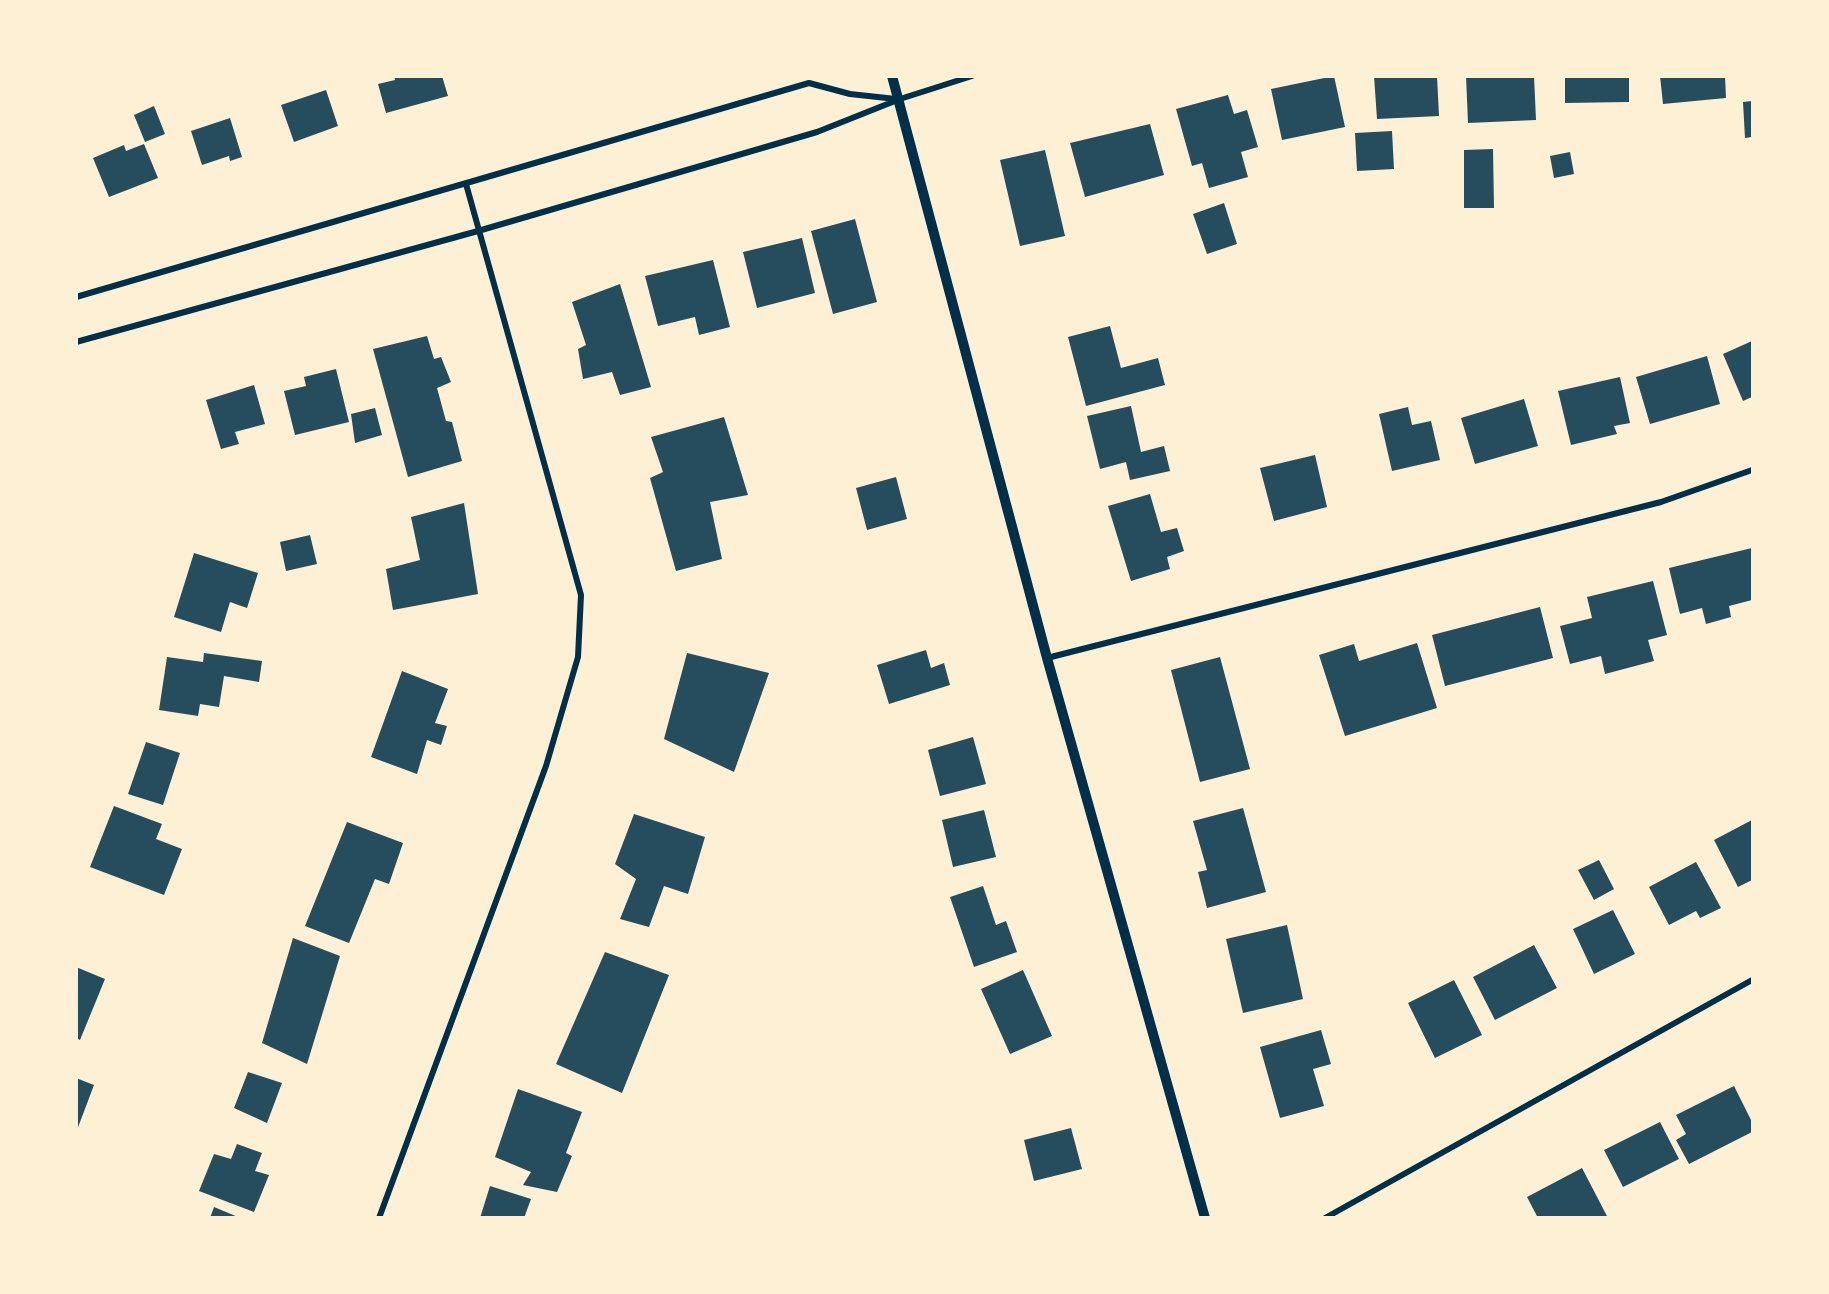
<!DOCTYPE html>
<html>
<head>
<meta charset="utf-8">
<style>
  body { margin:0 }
  #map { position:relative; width:1829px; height:1294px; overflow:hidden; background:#fdf0d5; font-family:"PT Sans",sans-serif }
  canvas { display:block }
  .frame { position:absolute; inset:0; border:78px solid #fdf0d5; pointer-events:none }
</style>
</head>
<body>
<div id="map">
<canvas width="1829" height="1294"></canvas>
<div class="frame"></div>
</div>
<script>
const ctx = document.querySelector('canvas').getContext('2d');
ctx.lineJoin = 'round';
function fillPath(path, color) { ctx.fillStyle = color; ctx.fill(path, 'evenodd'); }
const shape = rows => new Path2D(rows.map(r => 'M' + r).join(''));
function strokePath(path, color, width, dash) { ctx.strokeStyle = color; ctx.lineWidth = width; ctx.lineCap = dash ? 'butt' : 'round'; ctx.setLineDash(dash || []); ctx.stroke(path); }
fillPath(shape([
  [394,76,442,76,448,96,386,113,378,84,395,80],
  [1334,76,1345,127,1282,140,1271,89],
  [1374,76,1437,76,1439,116,1377,119],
  [1466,76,1534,76,1536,120,1468,123],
  [1565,76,1629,76,1629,102,1565,103],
  [1660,76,1725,76,1726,98,1663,104],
  [326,90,338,126,294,142,281,105],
  [1228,95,1234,114,1247,110,1258,147,1241,152,1248,177,1209,188,1202,163,1192,166,1176,109],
  [1752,101,1752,137,1745,138,1743,102],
  [154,106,165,134,145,142,134,115],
  [230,118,242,157,230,161,229,156,202,165,191,131],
  [1150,124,1164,175,1085,197,1070,143],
  [1392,131,1394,169,1357,171,1355,133],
  [144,144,158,178,109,197,93,158,124,145,126,151],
  [1493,149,1494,208,1464,208,1464,150],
  [1045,150,1065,236,1020,246,1000,160],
  [1570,152,1574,174,1554,178,1550,156],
  [1224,203,1237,244,1207,254,1193,214],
  [855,219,877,302,833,314,811,231],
  [802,238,815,293,757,308,743,252],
  [713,260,730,327,699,335,695,317,658,326,645,276],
  [620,284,651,387,620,395,612,372,583,379,578,349,586,345,572,302],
  [1110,326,1121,368,1158,358,1165,385,1086,406,1068,337],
  [427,336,434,359,441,357,451,382,437,388,446,421,452,422,462,461,408,477,373,349],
  [1752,341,1752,397,1743,401,1723,354],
  [1707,356,1720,404,1650,424,1636,377],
  [336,369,349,422,295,435,284,391,306,386,304,377],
  [1620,377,1630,423,1614,426,1617,434,1571,445,1558,391],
  [254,385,265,424,235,432,239,444,221,449,206,400],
  [1524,399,1538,446,1475,464,1461,418],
  [1131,406,1141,452,1164,446,1170,471,1130,480,1126,462,1100,469,1087,416],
  [1408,407,1412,425,1431,421,1440,460,1392,471,1379,414],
  [375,408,382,435,355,443,351,414],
  [724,417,748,495,710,502,722,559,676,571,650,478,663,472,651,437],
  [1315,455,1327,507,1274,521,1260,468],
  [896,477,907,519,867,530,856,488],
  [1150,494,1161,532,1177,528,1184,551,1167,557,1170,569,1131,581,1108,506],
  [464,503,478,594,393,610,386,569,420,560,411,517],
  [310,535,317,564,286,571,280,542],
  [1752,548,1752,600,1729,606,1731,617,1706,624,1702,608,1680,614,1669,568],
  [194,553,258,573,247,608,230,602,221,632,174,617],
  [1653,581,1667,635,1648,640,1654,661,1605,674,1601,656,1570,664,1560,626,1592,618,1587,597],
  [1540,607,1553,658,1445,686,1432,635],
  [1417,643,1437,708,1345,736,1319,655,1354,644,1359,661],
  [926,650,931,668,944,663,950,685,889,704,877,665],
  [204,653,262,661,259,682,224,676,219,707,200,704,198,716,159,710,167,657,203,662],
  [687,653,769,673,734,772,664,739],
  [1220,657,1250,769,1200,782,1171,670],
  [402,671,448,689,435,723,447,726,441,745,427,740,417,774,371,757],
  [973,737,986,784,940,796,928,750],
  [146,742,180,753,163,805,128,794],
  [114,806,162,824,156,839,182,849,164,895,90,867],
  [1243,808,1266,892,1207,908,1198,872,1207,870,1193,821],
  [984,810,996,857,953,867,942,820],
  [634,814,705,837,688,894,664,886,649,927,620,919,636,879,615,864],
  [1752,820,1752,880,1738,887,1714,840],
  [347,822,403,843,389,884,375,879,349,943,305,926],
  [1599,860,1614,889,1594,900,1578,870],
  [1696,862,1721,908,1700,918,1696,911,1669,925,1649,887],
  [983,886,996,925,1006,921,1017,952,974,967,950,897],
  [1613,910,1635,954,1594,974,1573,929],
  [1287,925,1303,999,1243,1013,1226,939],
  [293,938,340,956,307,1064,262,1043],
  [1534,945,1557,988,1495,1020,1473,977],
  [605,952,669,975,622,1093,556,1064],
  [76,967,105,979,80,1040,76,1038],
  [1023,970,1052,1036,1010,1054,981,989],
  [1454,980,1482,1035,1435,1058,1408,1003],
  [1321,1030,1331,1064,1313,1069,1324,1106,1280,1118,1260,1047],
  [248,1072,282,1083,267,1123,234,1108],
  [76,1078,94,1085,77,1130,76,1130],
  [1734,1086,1752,1122,1752,1132,1689,1164,1676,1140,1686,1134,1676,1115],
  [518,1089,582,1112,566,1153,572,1156,557,1192,523,1185,531,1172,495,1157],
  [1660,1122,1679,1159,1623,1187,1604,1150],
  [1071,1128,1082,1169,1034,1181,1024,1140],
  [237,1144,262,1153,255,1171,269,1175,254,1212,199,1191,214,1154,231,1159],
  [1582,1168,1608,1218,1538,1218,1527,1197],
  [490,1186,531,1199,524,1218,480,1218],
  [214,1207,238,1217,238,1218,210,1218]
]), '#264d5e');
strokePath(shape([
  [76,297,809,83,850,94,896,99],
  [76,342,478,231,817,132,900,99,972,76],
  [1047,658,1661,502,1752,470],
  [379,1218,546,766,578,657,581,595,466,184],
  [1325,1218,1752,980]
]), '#003049', 6);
strokePath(shape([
  [892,76,1047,658,1205,1218]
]), '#003049', 10);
</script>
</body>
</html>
